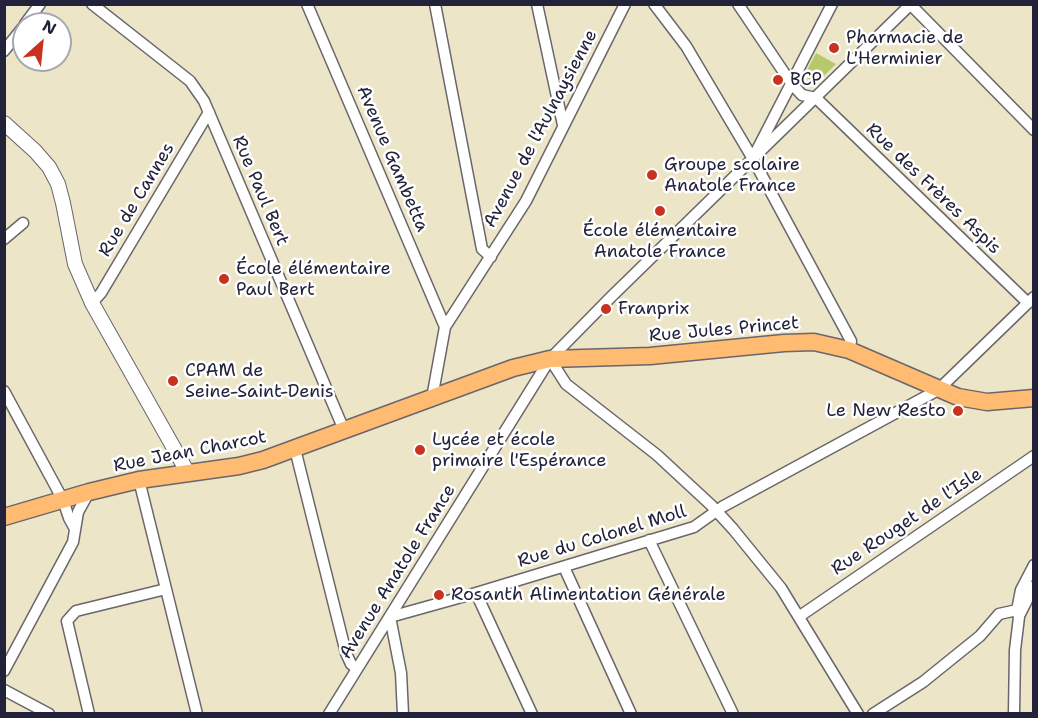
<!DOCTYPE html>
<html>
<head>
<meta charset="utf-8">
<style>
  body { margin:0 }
  #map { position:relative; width:1038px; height:718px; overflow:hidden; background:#ede5c7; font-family:"Shantell Sans",sans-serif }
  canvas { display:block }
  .frame { position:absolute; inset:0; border:6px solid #22223b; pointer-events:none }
  .north { position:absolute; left:12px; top:12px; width:60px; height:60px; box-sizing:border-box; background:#fff; border:2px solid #a7a7b1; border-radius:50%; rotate:27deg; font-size:16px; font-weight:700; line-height:24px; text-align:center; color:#22223b }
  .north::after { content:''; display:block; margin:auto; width:21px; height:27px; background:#c8321e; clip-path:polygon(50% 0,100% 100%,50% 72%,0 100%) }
</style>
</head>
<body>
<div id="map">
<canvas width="1038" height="718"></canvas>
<div class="frame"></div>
<div class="north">N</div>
</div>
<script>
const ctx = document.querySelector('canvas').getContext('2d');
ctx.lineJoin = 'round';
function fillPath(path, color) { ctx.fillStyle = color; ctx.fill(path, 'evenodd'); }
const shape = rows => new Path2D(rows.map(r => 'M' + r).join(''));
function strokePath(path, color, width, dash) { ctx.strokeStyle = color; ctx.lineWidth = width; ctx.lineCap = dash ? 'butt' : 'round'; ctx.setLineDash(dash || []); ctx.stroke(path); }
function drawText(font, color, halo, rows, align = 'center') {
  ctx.font = font + ' "Shantell Sans",sans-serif'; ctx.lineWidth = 5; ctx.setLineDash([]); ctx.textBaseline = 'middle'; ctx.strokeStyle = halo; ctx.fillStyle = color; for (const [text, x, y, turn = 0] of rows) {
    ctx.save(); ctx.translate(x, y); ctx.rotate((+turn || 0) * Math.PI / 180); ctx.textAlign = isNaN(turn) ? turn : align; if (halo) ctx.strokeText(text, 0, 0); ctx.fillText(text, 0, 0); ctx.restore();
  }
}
fillPath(shape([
  [816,53,836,64,820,80,814,82,808,79,806,72]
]), '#b7c96d');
const minor = shape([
  [92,4,190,81,204,101,344,430],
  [307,4,445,327],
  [435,4,482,249,491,257],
  [537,4,563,125],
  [654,4,686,46,753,159,851,341,849,350],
  [738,4,791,83,802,95,816,98,1028,303],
  [911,5,1034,130],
  [25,24,40,4],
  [4,51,24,26],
  [757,150,832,4],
  [4,239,23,223],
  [92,303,101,293,209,112],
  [550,359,566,384,657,455,711,505,733,529,781,588,858,714],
  [4,391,63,500,69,518,75,529],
  [432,398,445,327,526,201,625,4],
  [295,449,346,653,351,664,357,669],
  [139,480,197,714],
  [649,540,733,714],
  [564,567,631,714],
  [476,593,532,714],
  [1020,614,1034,586],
  [800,616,1034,456],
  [390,617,476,593,694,527,722,507,938,390,1034,297],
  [390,617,401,673,403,714],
  [4,671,73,542,78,512,89,492],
  [4,690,49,714],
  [89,714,67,621,76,611,166,589],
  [329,714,550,359,611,297,911,4],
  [873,714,923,682,980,636,999,614,1017,610],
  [1014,714,1015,650,1019,617,1017,610,1021,590,1034,565]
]);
const tertiary = shape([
  [4,123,35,151,49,167,58,184,63,203,75,264,92,303,188,473]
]);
const primary = shape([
  [4,517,89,492,139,480,239,466,263,460,513,368,550,359,650,356,784,343,814,342,849,350,958,397,987,402,1034,398]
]);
strokePath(minor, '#69666c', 13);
strokePath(tertiary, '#69666c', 16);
strokePath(primary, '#69666c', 19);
strokePath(minor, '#fff', 10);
strokePath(tertiary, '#fff', 14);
strokePath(primary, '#febb71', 16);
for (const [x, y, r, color] of [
  [834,48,6,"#c8321e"],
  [778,80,6,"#c8321e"],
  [652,175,6,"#c8321e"],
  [660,211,6,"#c8321e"],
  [224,279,6,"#c8321e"],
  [606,309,6,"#c8321e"],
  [173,381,6,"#c8321e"],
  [958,411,6,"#c8321e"],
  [420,450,6,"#c8321e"],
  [439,595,6,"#c8321e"]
]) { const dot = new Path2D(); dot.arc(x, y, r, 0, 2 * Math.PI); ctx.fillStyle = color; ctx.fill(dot); strokePath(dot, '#fff', 2); }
drawText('18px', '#22223b', '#fff', [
  ["Pharmacie de",846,38],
  ["L'Herminier",846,59],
  ["BCP",790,80],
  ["Groupe scolaire",664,165],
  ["Anatole France",664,186],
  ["École élémentaire",660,231,"center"],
  ["Anatole France",660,252,"center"],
  ["École élémentaire",236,269],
  ["Paul Bert",236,290],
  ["Franprix",618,309],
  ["CPAM de",185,371],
  ["Seine-Saint-Denis",185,392],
  ["Le New Resto",946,411,"right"],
  ["Lycée et école",432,440],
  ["primaire l'Espérance",432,461],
  ["Rosanth Alimentation Générale",451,595]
], 'left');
drawText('18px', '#22223b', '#fff', [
  ["Avenue de l'Aulnaysienne",541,129,-62],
  ["Avenue Gambetta",392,159,67],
  ["Rue des Frères Aspis",933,189,44],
  ["Rue Paul Bert",260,191,67],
  ["Rue de Cannes",137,200,-59],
  ["Rue Jules Princet",724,330,-5],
  ["Rue Jean Charcot",190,452,-11],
  ["Rue Rouget de l'Isle",907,522,-34],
  ["Rue du Colonel Moll",602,537,-17],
  ["Avenue Anatole France",398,572,-58]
]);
</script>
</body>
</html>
